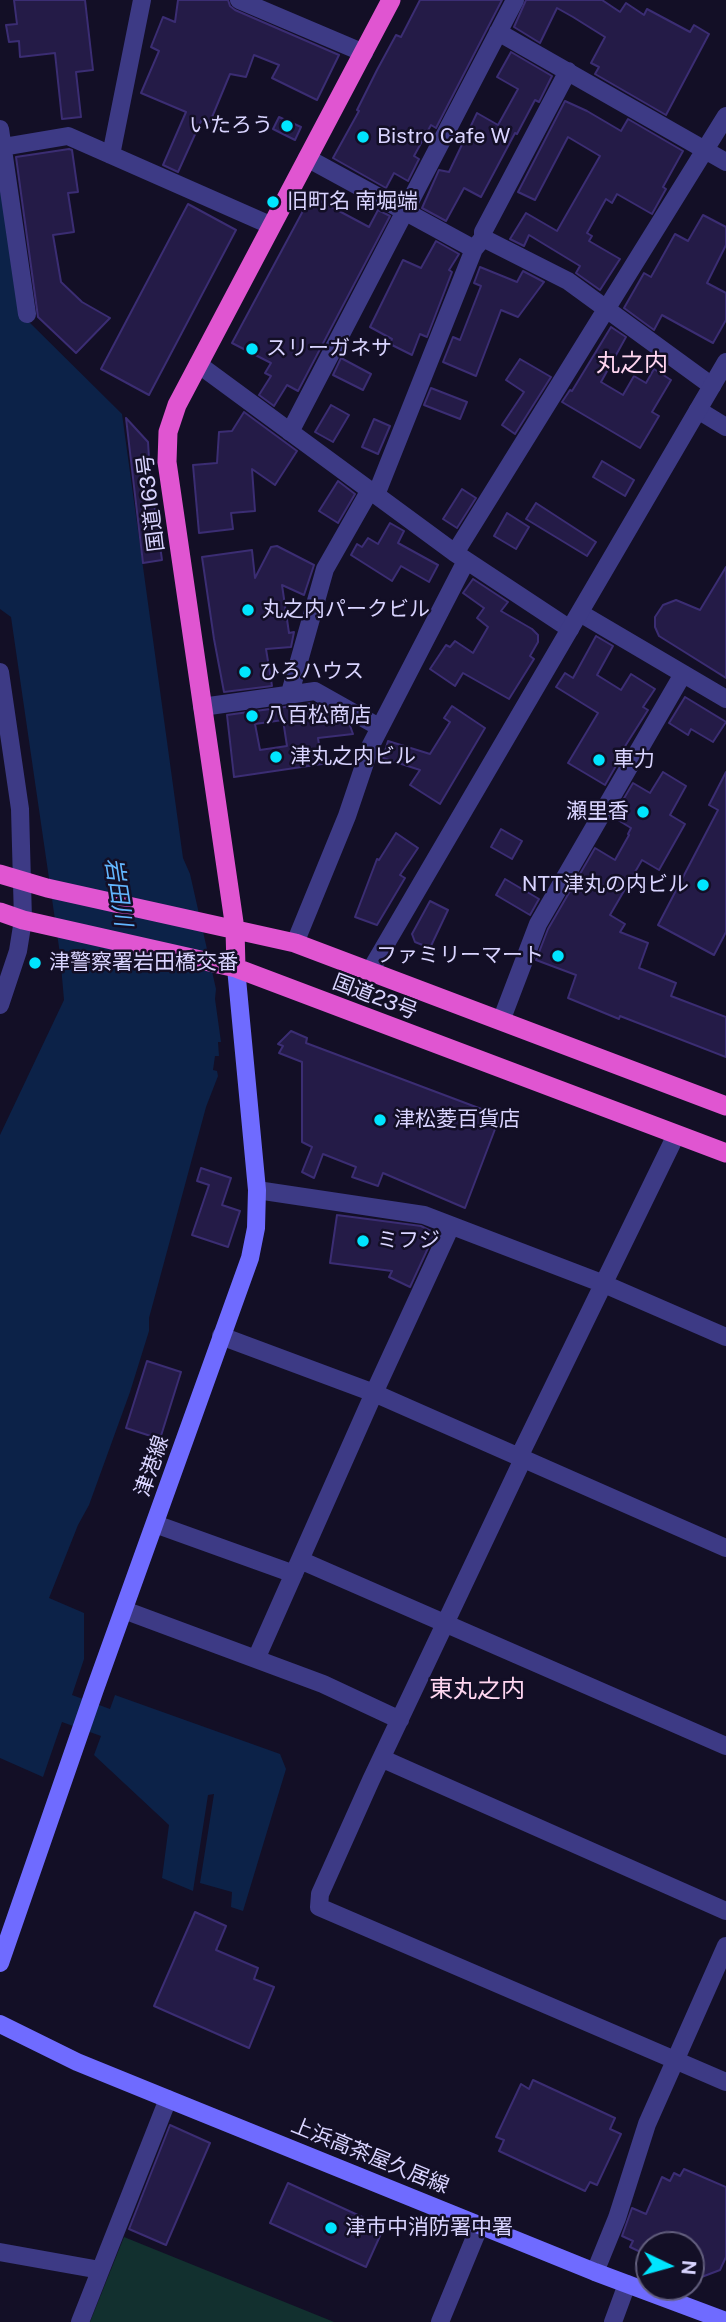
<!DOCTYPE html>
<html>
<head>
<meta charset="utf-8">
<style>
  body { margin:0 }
  #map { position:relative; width:726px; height:2322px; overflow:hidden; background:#130f26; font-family:"Public Sans",sans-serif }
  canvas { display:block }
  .north { position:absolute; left:635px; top:2231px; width:70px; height:70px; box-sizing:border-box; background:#130f26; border:2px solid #625e7d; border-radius:50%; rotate:95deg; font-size:19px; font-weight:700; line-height:28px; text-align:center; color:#d9d4ff }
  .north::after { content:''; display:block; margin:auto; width:24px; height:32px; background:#00e5ff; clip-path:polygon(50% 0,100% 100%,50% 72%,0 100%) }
</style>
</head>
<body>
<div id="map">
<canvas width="726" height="2322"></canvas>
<div class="north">N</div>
</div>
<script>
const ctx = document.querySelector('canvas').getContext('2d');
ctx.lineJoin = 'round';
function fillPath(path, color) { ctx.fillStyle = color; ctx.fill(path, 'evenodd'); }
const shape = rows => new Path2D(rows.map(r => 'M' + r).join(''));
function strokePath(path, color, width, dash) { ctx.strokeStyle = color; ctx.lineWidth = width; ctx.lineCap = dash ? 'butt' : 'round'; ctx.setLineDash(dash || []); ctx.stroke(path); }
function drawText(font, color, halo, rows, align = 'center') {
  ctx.font = font + ' "Public Sans","Noto Sans JP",sans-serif'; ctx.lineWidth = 5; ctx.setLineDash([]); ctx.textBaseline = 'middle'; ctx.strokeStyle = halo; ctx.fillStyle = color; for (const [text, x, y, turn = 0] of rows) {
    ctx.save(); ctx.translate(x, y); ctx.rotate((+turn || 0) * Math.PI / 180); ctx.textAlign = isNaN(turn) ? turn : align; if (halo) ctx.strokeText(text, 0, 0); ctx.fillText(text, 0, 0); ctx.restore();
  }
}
fillPath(shape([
  [124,2237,334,2322,90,2322]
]), '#12302f');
fillPath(shape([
  [0,173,22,315,122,414,183,858,190,874,216,989,215,999,221,1042,218,1042,219,1056,215,1056,213,1070,217,1071,218,1076,206,1107,149,1318,149,1331,130,1392,89,1505,78,1525,49,1598,84,1613,84,1659,72,1695,110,1709,115,1695,280,1754,286,1769,243,1911,231,1907,232,1892,200,1883,214,1794,208,1795,193,1891,162,1878,169,1825,94,1755,101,1736,62,1722,43,1777,0,1758,0,1135,64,1000,60,954,11,617,0,609]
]), '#0c2248');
const building = shape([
  [14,0,85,0,93,70,76,72,81,117,62,119,55,53,20,57,19,41,9,42,6,25,17,24,14,0],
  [178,0,228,0,230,6,235,10,339,55,317,100,272,78,279,65,254,55,246,77,230,74,210,122,202,119,178,172,163,165,186,112,141,93,159,51,151,47,163,17,175,22,178,0],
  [420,0,502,0,436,128,431,125,414,156,419,159,408,181,394,173,386,188,333,158,359,111,357,110,377,70,396,35,401,37,420,0],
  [526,0,602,0,620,12,626,3,644,15,647,9,690,32,694,25,709,34,666,115,595,74,599,67,591,63,605,37,573,17,557,8,540,43,514,27,526,0],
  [511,52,552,76,539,102,535,100,517,134,515,133,481,197,464,188,446,221,422,208,439,170,449,172,477,113,498,125,518,89,497,77,511,52],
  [565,101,587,111,621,131,628,119,683,151,663,187,666,189,652,214,617,194,612,203,606,199,587,233,592,236,589,241,620,259,600,290,576,273,580,266,529,235,524,246,510,239,526,213,557,231,600,156,568,137,535,200,518,192,565,101],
  [279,117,301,127,295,140,273,129,279,117],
  [69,149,72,150,78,192,68,193,74,232,53,235,61,282,82,302,110,318,76,353,38,317,16,157,69,149],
  [311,196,369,227,378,210,390,216,298,391,287,385,274,406,259,395,271,376,265,373,271,363,232,343,311,196],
  [188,204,236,230,149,395,101,369,188,204],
  [703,215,726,227,726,245,707,283,726,293,726,320,713,343,662,315,654,330,624,308,644,273,651,277,675,234,688,241,703,215],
  [436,241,459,254,449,270,452,272,427,337,420,334,412,355,390,344,392,339,370,327,403,260,421,268,436,241],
  [480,267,517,282,523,271,544,282,518,317,501,310,476,376,443,362,453,337,460,340,481,286,474,283,480,267],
  [611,327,626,337,601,382,623,395,634,376,646,383,654,369,671,380,652,412,659,416,640,448,562,402,570,390,572,391,611,327],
  [341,358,371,374,363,390,333,375,341,358],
  [520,359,551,377,515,434,502,425,524,392,506,380,520,359],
  [431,388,467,402,460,419,424,405,431,388],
  [331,405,349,415,333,442,315,432,331,405],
  [244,412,297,451,275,485,252,469,255,511,231,513,233,529,199,533,193,465,217,463,219,432,232,431,244,412],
  [126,418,148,442,150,474,162,560,143,563,126,418],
  [374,419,390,426,378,454,362,447,374,419],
  [602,461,634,480,625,496,593,477,602,461],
  [338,481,355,494,338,523,319,511,338,481],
  [462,489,476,498,457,528,443,519,462,489],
  [536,503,596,542,587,556,526,519,536,503],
  [507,513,529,527,516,549,494,536,507,513],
  [390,523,404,531,398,543,438,565,429,582,401,566,392,581,351,555,357,544,362,547,368,538,378,544,390,523],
  [277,546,314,565,304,595,282,585,289,633,294,632,291,647,266,649,272,686,224,692,214,639,202,557,252,550,255,578,271,547,277,546],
  [726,567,726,678,659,636,655,627,655,617,663,605,676,600,700,610,726,567],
  [473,579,508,602,501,611,532,629,538,635,538,642,530,656,534,659,509,699,463,673,455,686,430,669,446,645,450,647,455,641,473,653,488,627,477,618,484,608,463,593,473,579],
  [596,636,613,646,597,675,621,690,631,674,655,689,643,707,648,710,622,751,624,752,605,785,568,763,598,713,556,687,565,673,573,678,596,636],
  [685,697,726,722,713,742,691,729,688,735,669,723,685,697],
  [313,703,349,723,353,734,318,738,322,764,234,777,227,715,313,703],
  [283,720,287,746,260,750,255,724,283,720],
  [452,706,485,728,440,804,410,785,420,770,383,758,388,741,430,754,450,722,444,718,452,706],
  [663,772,686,786,670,815,685,824,659,870,642,860,610,915,625,924,620,932,648,943,639,968,676,983,671,996,726,1017,726,1057,620,1016,619,1019,568,998,576,975,536,960,548,929,595,848,615,860,629,835,628,834,631,828,613,817,633,783,650,793,663,772],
  [726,772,726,932,714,955,658,925,718,810,709,805,726,772],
  [501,829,522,841,512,859,491,847,501,829],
  [396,833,418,848,400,875,405,878,377,925,355,917,377,859,379,860,396,833],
  [505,879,539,899,530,915,496,895,505,879],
  [430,901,448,910,430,948,415,942,412,934,430,901],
  [291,1031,307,1038,306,1043,500,1116,465,1208,383,1173,378,1186,352,1177,356,1167,323,1154,314,1178,302,1172,312,1147,302,1142,302,1062,279,1053,283,1046,278,1044,291,1031],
  [201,1168,231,1178,222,1205,240,1211,228,1247,192,1235,209,1185,197,1181,201,1168],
  [337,1215,421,1226,435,1233,410,1287,389,1277,392,1271,330,1263,337,1215],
  [147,1361,181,1372,160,1439,126,1428,147,1361],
  [195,1912,226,1926,216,1950,258,1968,254,1979,274,1987,249,2048,154,2006,195,1912],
  [533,2080,615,2118,610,2129,621,2134,597,2185,590,2182,585,2191,499,2151,504,2140,496,2137,521,2084,529,2089,533,2080],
  [170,2125,210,2143,166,2245,129,2229,170,2125],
  [684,2169,726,2187,726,2257,720,2270,699,2278,691,2275,691,2245,649,2245,649,2256,630,2247,633,2241,622,2236,632,2208,646,2214,662,2177,670,2181,674,2173,680,2176,684,2169],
  [288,2183,384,2227,366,2267,270,2223,288,2183]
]);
fillPath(building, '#241b47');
strokePath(building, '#3b2d73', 2);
strokePath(shape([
  [239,0,364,53],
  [498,32,726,162],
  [0,129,27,314],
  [3,147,68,136,270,225],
  [111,155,142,0],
  [307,158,474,249],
  [483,238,568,281,712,386],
  [198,364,455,553,570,629],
  [698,410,726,427],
  [290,432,515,0],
  [376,495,474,249,483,238,483,232,568,71],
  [455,553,726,116],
  [580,613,726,699],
  [290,693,325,569,370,490],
  [202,707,315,691,379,727],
  [295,943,347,816,371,745,466,561],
  [501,1021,538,924,683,674],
  [257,1190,424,1215,604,1284,726,1337],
  [221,1336,374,1393,726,1548],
  [519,1457,676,1135],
  [523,1459,371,1780,320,1894,319,1907,726,2082],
  [155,1524,294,1574],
  [300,1560,726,1746],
  [124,1610,323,1684,400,1720],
  [256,1659,374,1393,451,1226],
  [383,1759,726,1911],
  [0,2252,100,2270],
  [595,2272,617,2218,647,2124,726,1946],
  [80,2322,168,2099],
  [440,2322,480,2225],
  [613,2322,627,2284]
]), '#3d3a85', 18);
strokePath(shape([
  [0,672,20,809,23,920,18,951,0,1005],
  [370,971,726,362]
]), '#3d3a85', 18);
strokePath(shape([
  [0,1963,95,1689,250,1258,256,1228,257,1190,236,968],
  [0,2024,77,2062,168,2099,595,2272,726,2321]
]), '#6f6bff', 18);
strokePath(shape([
  [0,874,47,888,295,943,726,1106],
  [0,912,23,920,236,968,726,1153],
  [236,968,235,929,167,462,168,432,177,405,391,0]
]), '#e055d1', 19);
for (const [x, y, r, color] of [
  [287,126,7,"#00e5ff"],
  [363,137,7,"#00e5ff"],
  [273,202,7,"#00e5ff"],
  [252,349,7,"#00e5ff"],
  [248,610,7,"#00e5ff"],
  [245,672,7,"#00e5ff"],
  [252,716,7,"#00e5ff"],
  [276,757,7,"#00e5ff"],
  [599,760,7,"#00e5ff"],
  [643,812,7,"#00e5ff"],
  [703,885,7,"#00e5ff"],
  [558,956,7,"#00e5ff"],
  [35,963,7,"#00e5ff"],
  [380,1120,7,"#00e5ff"],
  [363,1241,7,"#00e5ff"],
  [331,2228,7,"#00e5ff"]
]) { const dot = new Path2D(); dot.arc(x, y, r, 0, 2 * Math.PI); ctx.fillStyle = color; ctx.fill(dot); strokePath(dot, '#130f26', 2.5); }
drawText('21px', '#d9d4ff', '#130f26', [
  ["いたろう",273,126,"right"],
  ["Bistro Cafe W",377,137],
  ["旧町名 南堀端",287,202],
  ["スリーガネサ",266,349],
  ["丸之内パークビル",262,610],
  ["ひろハウス",259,672],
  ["八百松商店",266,716],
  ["津丸之内ビル",290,757],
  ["車力",613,760],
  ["瀬里香",629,812,"right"],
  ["NTT津丸の内ビル",689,885,"right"],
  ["ファミリーマート",544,956,"right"],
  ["津警察署岩田橋交番",49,963],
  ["津松菱百貨店",394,1120],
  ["ミフジ",377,1241],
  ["津市中消防署中署",345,2228]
], 'left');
drawText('21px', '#d9d4ff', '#130f26', [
  ["国道163号",151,503,-97],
  ["国道23号",375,997,21],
  ["津港線",152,1466,-71],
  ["上浜高茶屋久居線",370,2156,22]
]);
drawText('italic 23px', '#62b6ff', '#130f26', [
  ["岩田川",118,892,81]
]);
drawText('24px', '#ffd6f0', '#130f26', [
  ["丸之内",632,364],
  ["東丸之内",477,1690]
]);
</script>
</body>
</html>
